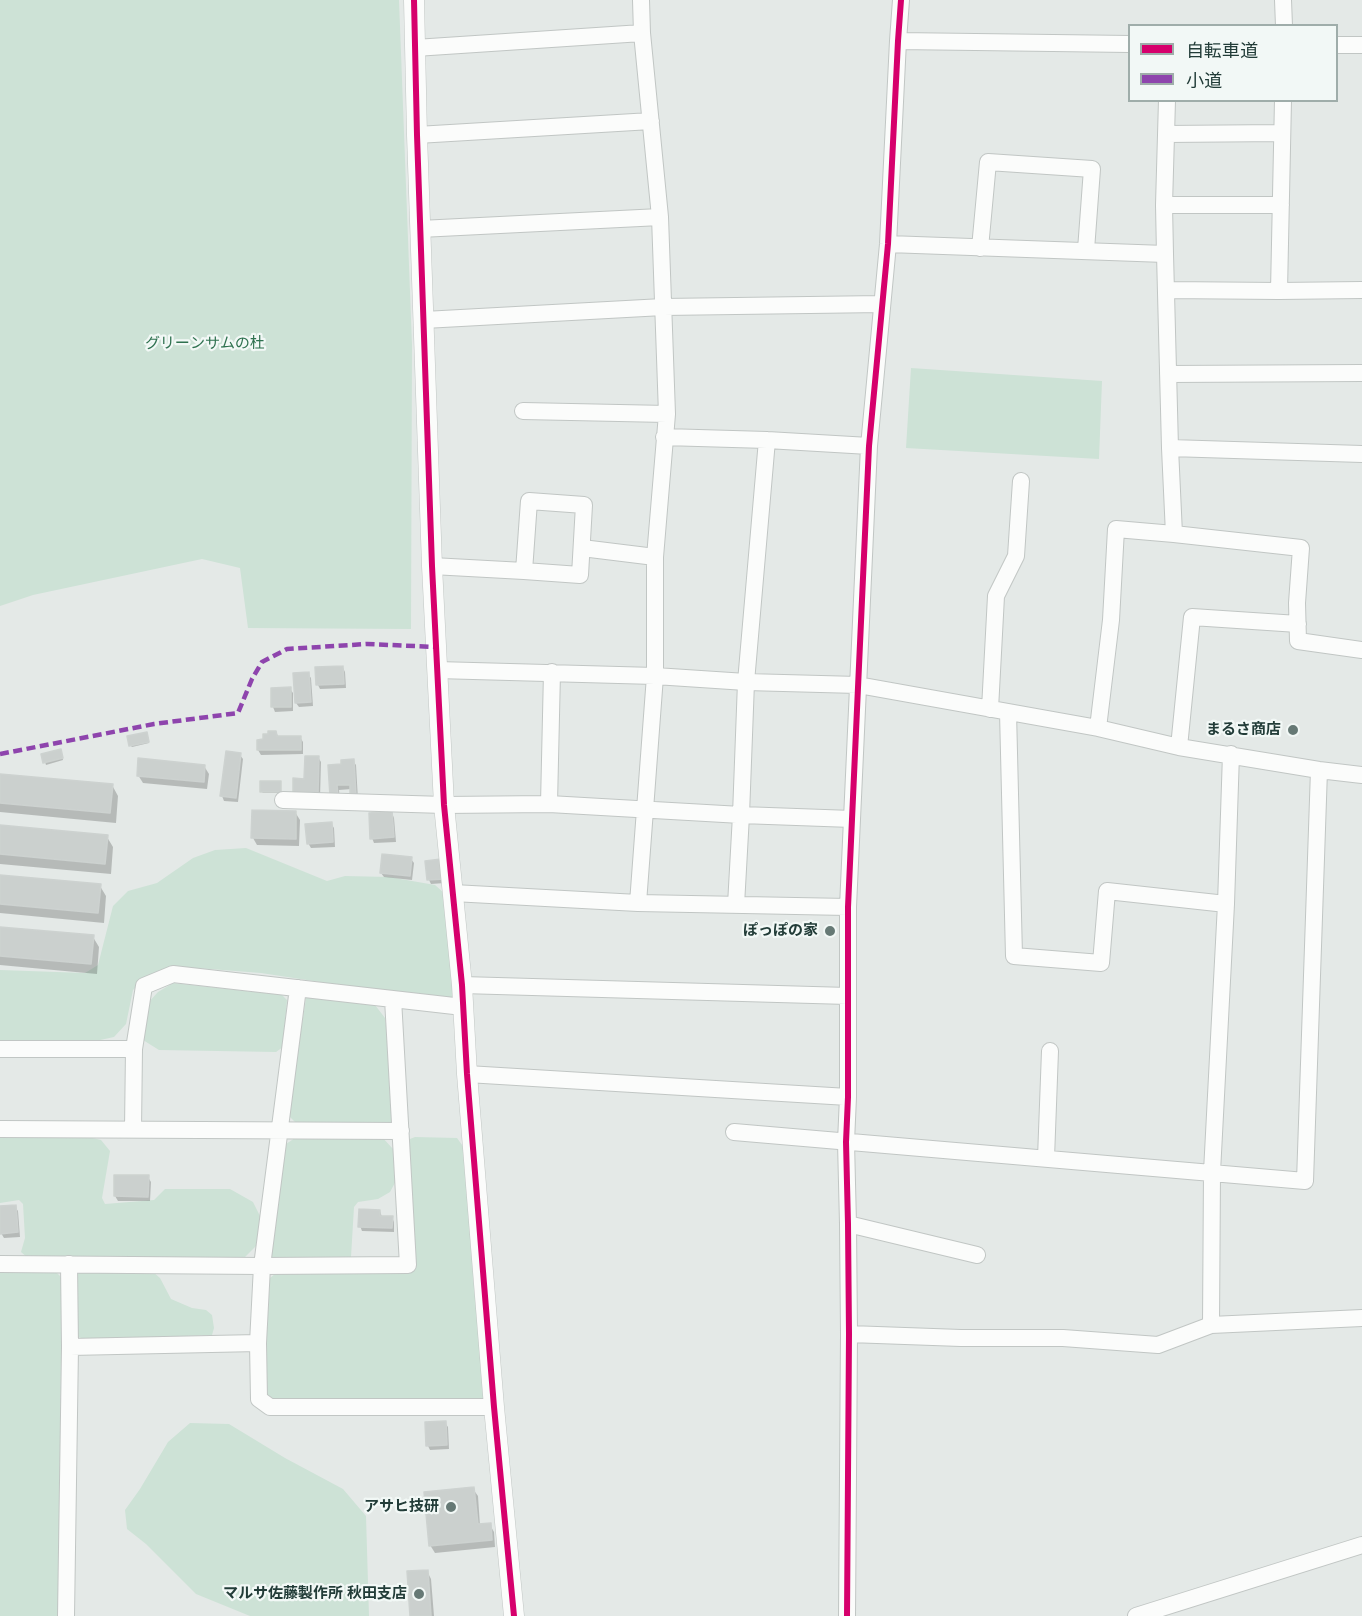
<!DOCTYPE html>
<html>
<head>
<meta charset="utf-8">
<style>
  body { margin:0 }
  #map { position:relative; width:1362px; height:1616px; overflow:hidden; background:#e4e9e7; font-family:"Varela Round","Noto Sans JP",sans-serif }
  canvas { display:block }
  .legend { position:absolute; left:1128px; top:24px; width:210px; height:78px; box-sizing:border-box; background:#f2f8f6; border:2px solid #9fadaa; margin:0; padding:8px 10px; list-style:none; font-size:18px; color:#223c38 }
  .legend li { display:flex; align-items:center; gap:12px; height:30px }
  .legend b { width:30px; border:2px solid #9fadaa }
</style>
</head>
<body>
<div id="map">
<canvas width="1362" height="1616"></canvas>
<ul class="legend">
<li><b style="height:8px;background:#d6006c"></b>自転車道</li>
<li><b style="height:8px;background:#8e44ad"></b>小道</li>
</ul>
</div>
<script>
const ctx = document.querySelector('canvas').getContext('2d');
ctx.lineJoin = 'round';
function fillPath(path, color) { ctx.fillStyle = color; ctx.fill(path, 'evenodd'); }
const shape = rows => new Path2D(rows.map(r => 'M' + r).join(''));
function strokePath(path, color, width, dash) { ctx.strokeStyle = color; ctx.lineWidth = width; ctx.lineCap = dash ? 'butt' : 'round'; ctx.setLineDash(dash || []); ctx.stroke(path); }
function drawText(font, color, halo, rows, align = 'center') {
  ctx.font = font + ' "Varela Round","Noto Sans JP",sans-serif'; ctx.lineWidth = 4.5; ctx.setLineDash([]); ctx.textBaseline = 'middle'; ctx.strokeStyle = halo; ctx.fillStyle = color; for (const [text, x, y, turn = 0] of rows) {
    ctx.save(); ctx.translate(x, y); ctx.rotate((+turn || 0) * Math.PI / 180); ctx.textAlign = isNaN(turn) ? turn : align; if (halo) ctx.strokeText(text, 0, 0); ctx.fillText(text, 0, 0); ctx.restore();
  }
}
fillPath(shape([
  [0,0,399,0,412,345,411,629,248,628,240,568,202,559,33,595,0,606],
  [911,368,1102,381,1099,459,906,448],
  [246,848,327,881,345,876,389,877,435,885,443,892,455,996,451,1002,261,973,197,968,167,970,144,979,133,990,126,1024,114,1037,91,1042,0,1042,0,970,85,973,98,965,113,906,128,891,157,883,193,858,215,850],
  [173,983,282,995,287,1000,283,1047,276,1052,159,1050,143,1040,146,1005,158,992],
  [315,994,375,1005,385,1018,398,1118,395,1123,297,1124,288,1115,306,998],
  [0,1137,93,1138,101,1140,110,1151,102,1198,105,1204,154,1200,165,1189,230,1189,253,1202,264,1224,257,1245,244,1258,28,1258,21,1252,25,1238,23,1204,19,1200,0,1203],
  [382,1137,393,1149,397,1179,390,1192,378,1199,358,1202,354,1207,351,1257,347,1259,277,1260,269,1255,283,1146,295,1138],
  [415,1137,457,1138,465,1149,485,1395,482,1402,279,1402,266,1394,264,1379,270,1278,280,1270,406,1271,405,1141],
  [0,1269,54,1270,62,1278,58,1616,0,1616],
  [82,1270,152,1271,160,1278,171,1299,192,1308,206,1310,212,1315,214,1328,212,1335,86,1340,76,1336,74,1278],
  [190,1423,229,1424,285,1458,343,1489,366,1516,369,1616,250,1616,196,1594,146,1544,127,1529,125,1510,140,1489,168,1442]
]), '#cde2d6');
fillPath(shape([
  [343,668,345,672,346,688,320,689,318,685],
  [308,674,311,678,313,706,299,707,296,703],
  [272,689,290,689,293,693,293,711,275,712,273,707],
  [276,732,279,738,300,737,303,742,303,754,261,755,258,750],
  [148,736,149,743,132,747,131,746],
  [61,752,63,760,46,765,43,755],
  [240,755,243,759,238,802,224,801,222,796],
  [318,757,321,762,320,798,305,780],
  [353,761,356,765,358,800,352,789,339,790,340,800,331,796,342,766],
  [204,766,209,774,207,789,143,783,138,775],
  [0,775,112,785,118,796,116,823,0,812],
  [281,784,281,793,263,793,262,792],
  [295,812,300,820,299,846,257,845,253,838],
  [392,813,394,818,396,842,374,843,372,838],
  [331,823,334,828,335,847,311,848,308,843],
  [0,827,107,837,113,847,111,874,0,864],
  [411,859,414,863,412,880,384,877,381,873],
  [443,865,445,883,431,884,429,880],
  [0,876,100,886,106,896,104,923,0,913],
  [0,928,93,937,99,947,97,974,0,965],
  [148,1177,151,1182,150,1201,118,1201,115,1196],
  [15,1207,18,1211,20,1237,4,1238,1,1233,0,1208],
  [380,1211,382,1217,392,1217,394,1222,394,1232,362,1231,360,1226],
  [445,1423,448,1427,449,1449,430,1450,428,1446],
  [473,1489,478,1496,480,1526,490,1525,494,1532,495,1547,435,1553,430,1545],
  [427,1571,431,1579,434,1616,412,1616]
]), '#0003');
const building = shape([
  [343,666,344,684,316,685,315,667,343,666],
  [309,672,311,702,295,703,293,673,309,672],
  [291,687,291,707,271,707,271,688,291,687],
  [268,731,276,731,277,736,301,736,301,750,257,750,257,740,263,739,263,734,268,734,268,731],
  [147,732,149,742,129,746,127,736,147,732],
  [61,749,63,758,43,763,41,754,61,749],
  [226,751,241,753,236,798,220,796,226,751],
  [305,756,319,756,318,794,293,793,293,778,304,779,305,756],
  [138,758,205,765,204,782,137,776,138,758],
  [354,759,356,796,350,796,350,785,337,785,338,796,330,796,328,765,341,764,341,760,354,759],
  [0,774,113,784,110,813,0,803,0,774],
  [260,781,281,781,281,792,260,792,260,781],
  [252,810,296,811,296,839,251,838,252,810],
  [392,811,394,837,370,839,369,813,392,811],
  [332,822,333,842,307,844,305,824,332,822],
  [0,825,108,835,105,864,0,854,0,825],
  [382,854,412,857,410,876,380,873,382,854],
  [441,859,444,879,427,880,425,861,441,859],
  [0,875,101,884,98,913,0,904,0,875],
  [0,927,94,935,91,964,0,956,0,927],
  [114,1175,149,1175,148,1197,114,1196,114,1175],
  [16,1205,18,1232,0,1234,0,1206,16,1205],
  [359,1209,380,1210,380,1216,393,1216,392,1228,358,1227,359,1209],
  [446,1421,447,1445,426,1446,425,1422,446,1421],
  [474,1487,478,1524,491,1523,492,1540,429,1546,424,1492,474,1487],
  [428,1570,431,1616,410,1616,407,1571,428,1570]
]);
fillPath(building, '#cbd0ce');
strokePath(building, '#cdd2d0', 1.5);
const minor = shape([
  [1283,0,1284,26],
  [898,41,1130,44],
  [1336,45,1362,45],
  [415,48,642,33],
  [1167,100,1164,205,1165,254,1170,448,1174,534],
  [1166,134,1282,133],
  [417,135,651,121],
  [1164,205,1281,205],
  [420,229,660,217],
  [888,244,1165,254],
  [980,248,988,162,1092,169,1086,250],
  [1166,290,1279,291,1362,290],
  [1279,291,1283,100],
  [424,320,663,307,882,304],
  [1168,374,1362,373],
  [523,411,667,414],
  [664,437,767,440,869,446],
  [1170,448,1362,454],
  [529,501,584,505,580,575,524,571,529,501],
  [582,548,655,557],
  [432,566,524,571],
  [437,670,655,676,746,682,858,685,1098,728,1179,747,1319,770,1362,775],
  [990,709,996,596,1016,556,1021,481],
  [1008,712,1014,956,1101,963,1107,891,1226,904],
  [1098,728,1111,620,1116,529,1174,534,1301,548,1297,603,1298,641,1362,650],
  [1179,747,1192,617,1298,624],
  [283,800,444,805,549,804,741,815,852,819],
  [549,804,552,672],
  [453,893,638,903,848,907],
  [638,903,655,676,655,557,667,414,660,217,642,33,641,0],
  [736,905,741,815,746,682,767,440],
  [462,985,848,996],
  [298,988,262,1266,258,1343,259,1399,270,1407,494,1407],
  [0,1049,134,1049],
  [467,1074,848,1097],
  [0,1129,401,1131],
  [133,1129,134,1049,144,986,173,974,463,1007],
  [734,1132,1305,1181,1319,770],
  [1046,1158,1050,1051],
  [848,1224,977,1255],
  [0,1264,262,1266,408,1265,393,999],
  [1211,1325,1212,1172,1226,904,1231,754],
  [849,1334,961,1338,1063,1338,1158,1345,1211,1325,1362,1318],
  [70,1347,258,1343],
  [66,1616,70,1347,69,1264],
  [847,1616,849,1334,848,1224,846,1142,848,1097,848,907,869,446,888,244,898,41,901,0],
  [1136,1616,1362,1545]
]);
const tertiary = shape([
  [414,0,417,135,432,566,444,805,462,985,467,1074,494,1407,514,1616]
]);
strokePath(minor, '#c1c6c4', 18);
strokePath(tertiary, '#c1c6c4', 21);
strokePath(minor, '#fbfcfb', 16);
strokePath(tertiary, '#fbfcfb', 20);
strokePath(shape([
  [0,754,154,724,238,713,252,679,262,662,287,649,367,644,436,647]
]), '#8e44ad', 4.5, [9, 4.5]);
strokePath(shape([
  [414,0,417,135,432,566,444,805,462,985,467,1074,494,1407,514,1616],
  [847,1616,849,1334,848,1224,846,1142,848,1097,848,907,869,446,888,244,898,41,901,0]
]), '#d6006c', 6);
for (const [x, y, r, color] of [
  [1293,730,6,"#667975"],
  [830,931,6,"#667975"],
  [451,1507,6,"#667975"],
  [419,1594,6,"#667975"]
]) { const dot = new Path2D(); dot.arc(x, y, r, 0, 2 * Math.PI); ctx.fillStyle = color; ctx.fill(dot); strokePath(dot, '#f2f8f6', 2); }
drawText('15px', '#2e714f', '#f2f8f6', [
  ["グリーンサムの杜",205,344]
]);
drawText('bold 15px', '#223c38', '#f2f8f6', [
  ["まるさ商店",1281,730],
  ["ぽっぽの家",818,931],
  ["アサヒ技研",439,1507],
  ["マルサ佐藤製作所 秋田支店",407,1594]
], 'right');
</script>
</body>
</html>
